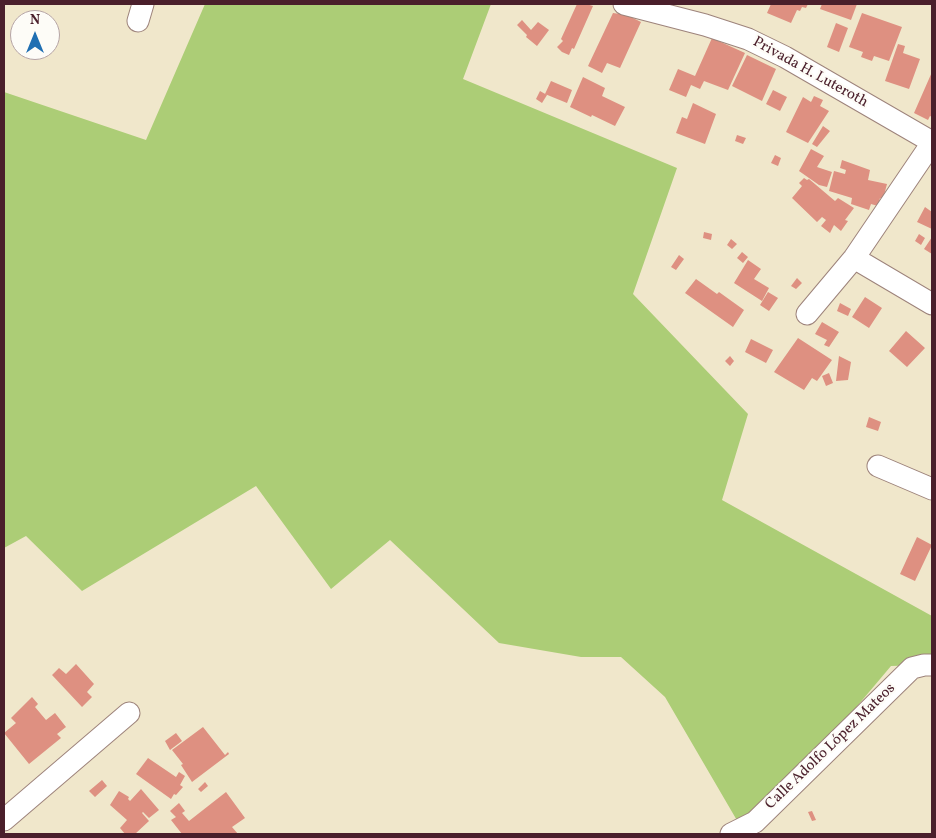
<!DOCTYPE html>
<html>
<head>
<meta charset="utf-8">
<style>
  body { margin:0 }
  #map { position:relative; width:936px; height:838px; overflow:hidden; background:#f0e7cb; font-family:Vollkorn,serif }
  canvas { display:block }
  .frame { position:absolute; inset:0; border:5px solid #4a1f2b; pointer-events:none }
  .north { position:absolute; left:10px; top:10px; width:50px; height:50px; box-sizing:border-box; background:#fdfcf7; border:1px solid #b5a4a5; border-radius:50%; rotate:0deg; font-size:14px; font-weight:700; line-height:20px; text-align:center; color:#4a1f2b }
  .north::after { content:''; display:block; margin:auto; width:18px; height:22px; background:#1f6fb2; clip-path:polygon(50% 0,100% 100%,50% 72%,0 100%) }
</style>
</head>
<body>
<div id="map">
<canvas width="936" height="838"></canvas>
<div class="frame"></div>
<div class="north">N</div>
</div>
<script>
const ctx = document.querySelector('canvas').getContext('2d');
ctx.lineJoin = 'round';
function fillPath(path, color) { ctx.fillStyle = color; ctx.fill(path, 'evenodd'); }
const shape = rows => new Path2D(rows.map(r => 'M' + r).join(''));
function strokePath(path, color, width, dash) { ctx.strokeStyle = color; ctx.lineWidth = width; ctx.lineCap = dash ? 'butt' : 'round'; ctx.setLineDash(dash || []); ctx.stroke(path); }
function drawText(font, color, halo, rows, align = 'center') {
  ctx.font = font + ' Vollkorn,serif'; ctx.lineWidth = 4.5; ctx.setLineDash([]); ctx.textBaseline = 'middle'; ctx.strokeStyle = halo; ctx.fillStyle = color; for (const [text, x, y, turn = 0] of rows) {
    ctx.save(); ctx.translate(x, y); ctx.rotate((+turn || 0) * Math.PI / 180); ctx.textAlign = isNaN(turn) ? turn : align; if (halo) ctx.strokeText(text, 0, 0); ctx.fillText(text, 0, 0); ctx.restore();
  }
}
fillPath(shape([
  [205,4,491,4,463,79,677,168,633,294,748,414,722,500,932,616,932,654,924,665,891,666,783,794,742,829,665,697,621,657,581,657,499,643,390,540,331,589,256,486,82,591,26,536,4,548,4,92,146,140]
]), '#accd76');
fillPath(shape([
  [577,4,586,4,593,6,574,49,572,48,569,55,562,52,557,47,563,41,561,39],
  [771,4,808,4,806,8,802,7,800,11,797,10,791,23,767,13],
  [822,4,857,4,851,20,820,9],
  [613,13,627,15,641,22,620,68,607,63,602,73,588,66],
  [862,13,902,27,889,61,874,56,872,61,861,57,863,52,849,47],
  [522,20,531,30,538,22,549,30,537,46,526,37,527,35,517,25],
  [836,23,848,28,839,52,827,47],
  [712,38,745,53,728,90,704,81,700,89,691,85,686,97,669,90,678,69,695,76],
  [898,44,905,46,903,53,920,59,909,89,885,81],
  [747,55,776,69,762,101,732,86],
  [932,72,932,117,930,116,928,120,914,113],
  [583,77,605,88,602,96,625,107,615,126,592,115,591,117,570,107],
  [551,81,572,90,567,103,545,94],
  [773,90,787,97,780,111,766,104],
  [540,91,547,95,542,103,536,99],
  [814,96,823,100,820,106,829,111,808,143,786,132,803,97,811,102],
  [693,103,716,114,705,144,676,133,682,117,687,119],
  [823,126,830,131,817,147,812,144],
  [737,135,746,138,743,144,735,141],
  [811,149,824,156,817,167,832,172,827,187,819,185,799,171],
  [775,155,781,158,778,166,771,163],
  [842,160,870,170,868,180,887,184,883,199,880,198,878,206,871,204,869,210,851,204,852,198,829,191,834,171,845,174,846,170,840,168],
  [804,178,807,180,809,179,835,201,838,198,854,208,845,220,848,221,841,231,834,225,830,233,821,226,826,220,822,217,817,222,792,198,802,186,799,183],
  [925,207,932,212,932,229,917,222],
  [704,232,712,234,711,240,703,238],
  [919,234,925,238,921,245,915,241],
  [932,237,932,254,924,249],
  [731,239,737,244,732,249,727,245],
  [742,252,748,257,743,263,737,258],
  [679,255,684,259,676,270,671,267],
  [748,260,761,269,754,279,769,288,762,301,734,283],
  [797,278,802,283,796,289,791,286],
  [696,279,717,294,719,292,744,310,733,327,685,293],
  [768,292,778,298,769,311,760,305],
  [865,297,882,308,869,328,852,317],
  [840,303,851,309,848,316,837,311],
  [822,322,839,332,829,347,824,345,827,340,815,334],
  [906,331,925,348,907,367,889,351],
  [798,338,832,360,817,381,812,378,804,390,774,372],
  [751,339,773,350,766,363,745,352],
  [730,356,734,361,730,366,725,361],
  [839,356,851,362,848,380,836,381],
  [829,373,833,383,826,386,822,376],
  [869,417,881,422,878,431,866,427],
  [917,537,932,545,915,581,900,574],
  [76,664,94,684,87,692,92,697,82,707,52,675,59,668,66,674],
  [32,697,38,704,35,707,46,720,55,713,66,727,57,734,61,738,29,764,4,733,16,723,11,718],
  [203,727,225,755,228,752,229,754,192,782,181,765,183,764,172,750],
  [176,733,182,741,170,750,165,741],
  [148,758,176,777,179,772,185,776,180,785,183,787,176,795,174,794,171,799,136,774],
  [102,780,107,786,95,797,89,791],
  [205,782,208,786,201,792,198,789],
  [141,789,159,810,149,818,143,812,142,813,149,821,135,834,125,834,120,828,127,820,110,805,119,791,129,797,128,799,130,801],
  [226,792,245,818,232,827,238,834,182,834,171,820,176,817,170,811,179,803,185,811,182,813,189,821],
  [812,811,816,820,812,821,808,812]
]), '#de9081');
const street = shape([
  [624,4,705,25,748,39,785,57,932,142],
  [138,21,143,4],
  [854,258,932,304],
  [807,314,854,258,932,143],
  [878,466,932,489],
  [4,820,129,713],
  [731,834,755,822,912,668,924,665,932,665]
]);
strokePath(street, '#9d837b', 23);
strokePath(street, '#fff', 21);
drawText('15px', '#4a1f2b', '#fdfcf7', [
  ["Privada H. Luteroth",810,73,29],
  ["Calle Adolfo López Mateos",831,747,-44]
]);
</script>
</body>
</html>
